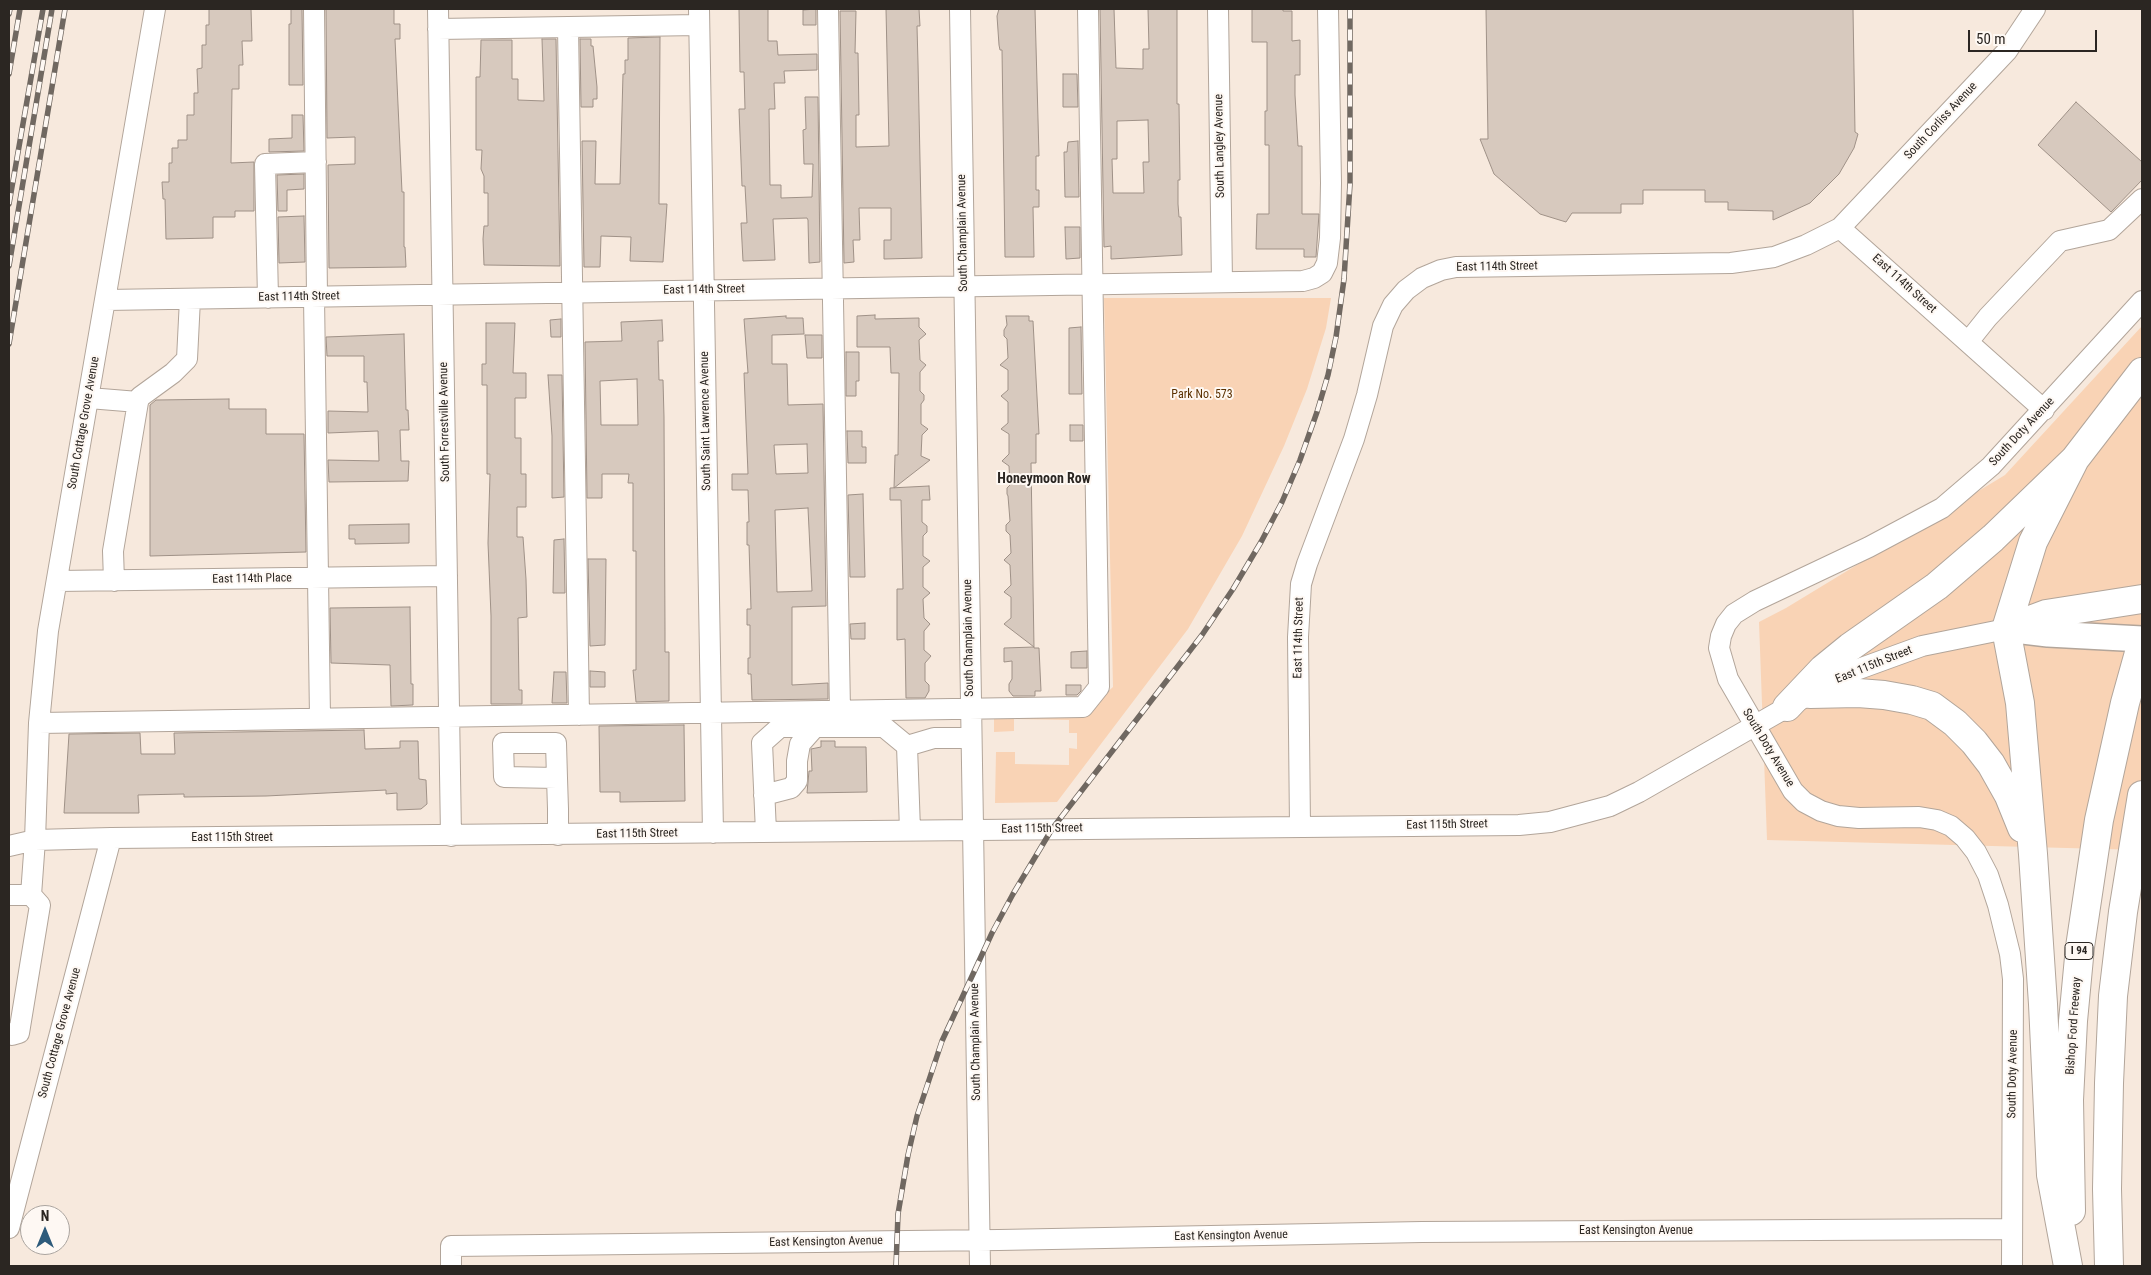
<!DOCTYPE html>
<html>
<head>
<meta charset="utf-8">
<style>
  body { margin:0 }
  #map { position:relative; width:2151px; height:1275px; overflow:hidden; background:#f7e9dd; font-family:"Roboto Condensed",sans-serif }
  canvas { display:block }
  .frame { position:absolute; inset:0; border:10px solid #2b2622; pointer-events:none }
  .north { position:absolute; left:20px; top:1205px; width:50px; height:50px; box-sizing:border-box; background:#fef8f3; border:1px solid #aaa49f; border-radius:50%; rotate:0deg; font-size:14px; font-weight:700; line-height:20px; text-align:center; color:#2b2622 }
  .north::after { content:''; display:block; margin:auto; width:18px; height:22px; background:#2e5b7b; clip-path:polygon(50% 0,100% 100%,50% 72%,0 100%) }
  .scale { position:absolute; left:1968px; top:30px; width:129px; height:22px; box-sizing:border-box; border:2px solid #2b2622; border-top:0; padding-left:6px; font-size:15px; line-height:18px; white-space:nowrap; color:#2b2622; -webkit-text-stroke:4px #fef8f3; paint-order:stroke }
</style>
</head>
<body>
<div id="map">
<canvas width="2151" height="1275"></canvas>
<div class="frame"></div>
<div class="north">N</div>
<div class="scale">50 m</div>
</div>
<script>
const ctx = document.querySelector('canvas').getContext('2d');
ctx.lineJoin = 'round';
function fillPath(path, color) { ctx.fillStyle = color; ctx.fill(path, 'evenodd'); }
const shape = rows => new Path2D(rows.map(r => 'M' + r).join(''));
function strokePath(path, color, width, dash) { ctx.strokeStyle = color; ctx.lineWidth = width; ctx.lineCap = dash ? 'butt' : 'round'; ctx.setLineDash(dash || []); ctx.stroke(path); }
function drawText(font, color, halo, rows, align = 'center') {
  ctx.font = font + ' "Roboto Condensed",sans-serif'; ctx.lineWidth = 4; ctx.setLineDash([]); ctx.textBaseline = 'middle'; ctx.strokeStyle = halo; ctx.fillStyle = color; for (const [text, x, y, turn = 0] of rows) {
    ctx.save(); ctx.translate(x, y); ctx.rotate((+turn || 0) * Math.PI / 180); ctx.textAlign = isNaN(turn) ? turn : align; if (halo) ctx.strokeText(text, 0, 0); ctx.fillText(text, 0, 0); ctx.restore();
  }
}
fillPath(shape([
  [1104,298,1331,298,1326,328,1307,389,1284,446,1242,536,1188,629,1057,802,995,803,996,752,1015,752,1015,764,1069,765,1069,748,1077,749,1077,733,1069,733,1069,720,1014,719,1014,731,994,732,994,712,1086,711,1113,687],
  [2142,326,2142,850,1767,840,1759,622,1786,608,2005,475]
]), '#f9d3b5');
const building = shape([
  [209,9,251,9,252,41,242,41,243,65,239,65,239,89,232,89,231,163,254,162,254,211,235,211,235,217,213,217,213,238,166,239,165,199,163,199,162,182,169,182,169,163,172,163,172,148,178,148,178,140,187,140,187,115,194,115,194,93,198,93,197,69,202,68,202,45,206,45,206,25,209,25,209,9],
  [291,9,302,9,303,85,289,85,289,24,291,24,291,9],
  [326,9,394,9,394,24,400,24,400,39,395,39,402,192,404,192,404,247,405,247,406,267,329,268,328,165,355,164,355,137,327,138,326,9],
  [739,9,768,9,768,41,777,41,778,55,817,54,817,70,784,71,785,83,774,83,775,109,769,109,770,185,781,185,781,198,812,197,813,164,804,164,803,130,806,129,805,97,818,97,820,262,809,263,808,220,807,218,773,219,775,260,743,261,741,223,747,223,745,186,742,186,739,109,745,109,744,72,740,72,739,9],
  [816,9,816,25,803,25,803,10,816,9],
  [886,9,919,9,920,26,917,26,918,63,922,258,884,259,884,240,891,240,891,208,859,208,860,240,853,240,854,262,844,263,840,11,856,11,855,53,858,53,859,115,856,115,856,147,889,146,886,9],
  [999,9,1035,9,1039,156,1036,156,1036,190,1039,190,1039,207,1033,207,1034,257,1005,257,1002,50,1000,50,999,45,997,16,999,9],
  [1100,9,1114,9,1116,68,1143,69,1143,49,1149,49,1148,9,1177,9,1177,104,1179,104,1180,180,1178,180,1178,204,1179,217,1181,217,1182,255,1111,259,1111,246,1104,247,1100,9],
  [1148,120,1149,162,1143,162,1144,193,1113,193,1112,159,1117,159,1117,121,1148,120],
  [1252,9,1283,9,1283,11,1292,11,1292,41,1300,40,1300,75,1295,75,1295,95,1298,146,1302,146,1302,214,1319,214,1316,257,1304,257,1304,249,1256,249,1257,214,1269,214,1269,145,1265,145,1265,111,1267,111,1267,42,1252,42,1252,9],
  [1486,9,1853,9,1855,132,1858,134,1854,148,1839,174,1810,203,1773,220,1773,211,1728,210,1728,202,1705,202,1705,190,1643,190,1643,204,1621,204,1621,213,1572,213,1566,222,1540,214,1494,174,1480,139,1488,139,1486,9],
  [660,37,659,204,667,204,663,262,630,261,631,237,601,236,600,267,584,267,582,141,596,141,595,184,620,184,623,74,625,74,625,60,628,60,628,38,660,37],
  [542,39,556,39,560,266,484,265,483,239,484,226,488,226,488,193,484,193,484,176,481,169,482,150,476,150,476,77,480,77,481,40,512,40,512,79,518,79,518,100,544,101,542,39],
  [580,39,591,39,591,46,593,46,597,87,597,99,593,99,593,107,581,107,580,39],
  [1063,74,1077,74,1078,107,1063,107,1063,74],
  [2076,102,2142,162,2142,180,2111,212,2038,145,2076,102],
  [292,115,303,115,304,151,269,152,269,139,292,138,292,115],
  [1078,141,1079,197,1065,197,1064,152,1067,152,1068,142,1078,141],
  [304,174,304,189,287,190,287,211,278,211,277,175,304,174],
  [304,216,305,262,279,263,278,217,304,216],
  [1065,227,1080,227,1080,258,1066,259,1065,227],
  [875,315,875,319,919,318,919,327,926,334,919,340,920,360,926,365,920,372,920,391,924,395,924,400,921,404,921,424,928,429,922,435,921,456,930,460,894,488,895,455,898,455,899,373,891,373,890,347,857,347,857,316,875,315],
  [786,316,786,318,803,318,804,334,772,335,772,364,787,364,788,405,823,404,826,606,792,607,792,685,828,683,828,699,752,700,751,674,748,674,748,658,750,658,750,625,747,625,747,609,751,609,749,545,747,545,747,522,749,522,748,490,732,490,732,474,748,474,744,373,748,373,744,319,786,316],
  [807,444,808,473,776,474,774,445,807,444],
  [808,508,812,591,777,592,775,510,808,508],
  [1006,316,1029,316,1029,321,1033,321,1039,434,1036,434,1036,463,1031,463,1034,648,1039,648,1041,691,1035,691,1035,696,1013,696,1009,691,1009,684,1012,679,1012,661,1004,662,1004,648,1034,647,1004,624,1011,618,1011,597,1004,592,1011,585,1010,565,1004,560,1011,553,1010,535,1006,531,1006,525,1010,521,1008,496,1007,494,1007,488,1010,485,1009,466,1002,461,1009,454,1009,434,1001,429,1008,423,1008,402,1001,396,1008,390,1008,370,1000,365,1008,358,1007,339,1004,336,1004,330,1007,325,1006,316],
  [561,319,561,337,551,337,550,320,561,319],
  [662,320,663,341,658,341,659,380,663,380,664,417,665,632,665,652,669,652,669,701,636,702,633,670,636,670,636,551,633,551,633,483,628,483,629,474,602,474,602,498,587,498,585,342,622,341,621,322,662,320],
  [637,379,638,425,601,425,600,381,637,379],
  [486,323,515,323,513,373,526,373,526,398,515,398,515,438,521,438,521,474,526,474,526,507,517,507,517,537,523,537,526,579,527,617,518,618,519,690,522,690,522,704,491,704,491,616,488,543,490,474,487,474,487,385,482,385,482,364,486,364,486,323],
  [1081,327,1082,394,1069,394,1069,328,1081,327],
  [404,334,406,410,408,410,409,430,400,430,401,461,409,461,408,481,329,482,328,460,379,461,378,431,328,433,328,411,368,412,367,382,364,382,364,356,327,356,326,337,404,334],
  [805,335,822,335,822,358,807,358,805,335],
  [846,352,859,352,859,381,856,381,856,396,846,396,846,352],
  [548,375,562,375,564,497,552,498,552,436,548,375],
  [229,399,229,409,266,409,266,434,304,434,306,552,150,556,150,405,156,400,229,399],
  [1070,425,1083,425,1083,441,1070,441,1070,425],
  [847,431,862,431,862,447,866,447,866,463,848,463,847,431],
  [929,486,930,500,922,500,922,522,927,526,927,532,923,536,923,556,930,561,923,567,923,587,930,593,923,599,924,618,930,624,924,631,924,650,931,656,925,663,925,681,929,685,929,691,925,698,906,698,905,639,897,640,897,589,903,589,901,500,890,500,890,488,929,486],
  [863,494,865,577,850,577,848,495,863,494],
  [409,524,409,543,355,544,355,539,349,539,349,525,409,524],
  [564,539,565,593,553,593,554,540,564,539],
  [588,559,606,559,605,645,590,646,588,559],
  [410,607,411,684,413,684,413,705,391,706,390,665,331,663,330,608,410,607],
  [865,623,865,639,851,639,850,624,865,623],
  [1087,651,1087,668,1071,668,1071,652,1087,651],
  [590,671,605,672,605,687,590,687,590,671],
  [554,672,566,672,567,703,552,703,554,672],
  [1066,685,1081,685,1081,691,1077,695,1066,695,1066,685],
  [684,725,685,801,620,802,620,792,600,792,599,726,684,725],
  [364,730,365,749,400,748,400,741,418,741,419,779,426,780,427,804,421,809,397,810,397,793,386,794,386,790,266,796,184,797,184,794,138,795,139,813,64,813,69,734,140,733,141,754,175,754,174,733,364,730],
  [821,741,835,741,835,747,866,747,867,792,807,793,809,771,812,771,811,749,821,747,821,741]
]);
fillPath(building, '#d7c9be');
strokePath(building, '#9f9187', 1);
const minor = shape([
  [314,9,317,297],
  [438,9,451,836],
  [699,9,713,833],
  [828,9,840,711],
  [960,9,980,1266],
  [1218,9,1222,282],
  [568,27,579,715],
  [438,29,699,25],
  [1840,228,2044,410],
  [314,297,320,718],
  [268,298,265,164,316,162],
  [106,300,1303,281,1314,278,1322,273,1327,263,1330,238,1331,183,1328,9],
  [1968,342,1988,317,2060,241,2109,230,2142,199],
  [89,398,138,402],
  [57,581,447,576],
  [114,581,113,551,138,402,140,397,173,373,187,359,190,299],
  [39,723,1083,707,1099,687,1088,9],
  [907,746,934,738,971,738],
  [557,778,504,777,503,743,556,743,557,778,558,809,558,835],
  [764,795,791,788,797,781,797,761,800,744,815,727],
  [1300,827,1298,637,1301,584,1307,564,1354,439,1367,395,1383,326,1393,305,1406,290,1422,278,1441,270,1456,267,1731,263,1774,257,1806,245,1840,228,2007,51,2035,9],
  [766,832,762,743,780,727,884,727,907,746,910,830],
  [9,846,35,840,111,838,1519,825,1550,822,1610,806,1639,792,1845,674,1922,646,2006,629],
  [9,895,31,895],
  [9,1033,12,1035,19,1033,40,905,31,895,35,840,39,723,48,631,155,9],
  [9,1228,111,838],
  [451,1266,451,1246,999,1240,1422,1232,2012,1229],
  [2012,1266,2013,979,2010,954,1998,905,1988,875,1976,852,1965,838,1951,826,1937,820,1919,817,1859,818,1838,816,1821,811,1804,802,1793,791,1728,679,1719,648,1721,636,1726,624,1734,614,1755,601,1869,547,1942,508,1991,466,2142,301]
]);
const major = shape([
  [2006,629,2048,634,2142,639]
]);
const highway = shape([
  [2006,629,2046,614,2142,599],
  [1810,694,1858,693,1884,695,1912,700,1932,706,1955,723,1974,742,1991,764,2009,796,2022,828],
  [1787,707,1823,669,1850,647,1937,586,1993,538,2075,459,2142,372],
  [2071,1211,2069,1100,2073,1021,2080,947,2099,820,2125,703,2142,642],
  [2068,1266,2051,1175,2043,1004,2033,854,2020,703,2006,629,2033,542,2075,459],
  [2109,1266,2107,1189,2109,1083,2113,996,2123,912,2142,795]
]);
strokePath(minor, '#b2a59a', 22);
strokePath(major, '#b2a59a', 28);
strokePath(highway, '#b2a59a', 30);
strokePath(minor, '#fff', 20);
strokePath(major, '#fff', 25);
strokePath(highway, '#fff', 28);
const rail = shape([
  [9,14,10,9],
  [9,74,20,9],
  [9,204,43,9],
  [9,266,52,9],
  [9,344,65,9],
  [896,1266,898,1214,908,1155,917,1116,942,1041,992,933,1013,894,1052,829,1202,635,1233,589,1261,542,1282,502,1300,460,1317,412,1328,375,1336,337,1344,279,1350,184,1350,9]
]);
strokePath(rail, '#706861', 5.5);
strokePath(rail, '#fef8f3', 4, [11]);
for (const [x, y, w] of [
  [2079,951,28]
]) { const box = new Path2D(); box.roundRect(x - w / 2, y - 8.5, w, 17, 4); ctx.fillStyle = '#fef8f3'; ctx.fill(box); strokePath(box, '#2b2622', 1); }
drawText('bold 11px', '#2b2622', null, [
  ["I 94",2079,951]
]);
drawText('12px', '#2b2622', '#fef8f3', [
  ["South Corliss Avenue",1941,121,-47],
  ["South Langley Avenue",1220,146,-91],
  ["South Champlain Avenue",963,233,-91],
  ["East 114th Street",1497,267,-1],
  ["East 114th Street",1904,284,42],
  ["East 114th Street",704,290,-1],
  ["East 114th Street",299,297,-1],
  ["South Saint Lawrence Avenue",706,421,-91],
  ["South Forrestville Avenue",445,422,-91],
  ["South Cottage Grove Avenue",84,423,-80],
  ["South Doty Avenue",2022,432,-47],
  ["East 114th Place",252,579,-1],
  ["South Champlain Avenue",969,638,-91],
  ["East 114th Street",1299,638,-89],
  ["East 115th Street",1874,665,-22],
  ["South Doty Avenue",1768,748,59],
  ["East 115th Street",1447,825,-1],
  ["East 115th Street",1042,829,-1],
  ["East 115th Street",637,834,-1],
  ["East 115th Street",232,838],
  ["Bishop Ford Freeway",2074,1026,-86],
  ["South Cottage Grove Avenue",60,1033,-75],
  ["South Champlain Avenue",976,1042,-91],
  ["South Doty Avenue",2013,1074,-89],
  ["East Kensington Avenue",1636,1231],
  ["East Kensington Avenue",1231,1236,-1],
  ["East Kensington Avenue",826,1242,-1]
]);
drawText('12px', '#5c3101', '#fef8f3', [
  ["Park No. 573",1202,395]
]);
drawText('bold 14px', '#2b2622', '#fef8f3', [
  ["Honeymoon Row",1044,479]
]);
</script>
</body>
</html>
